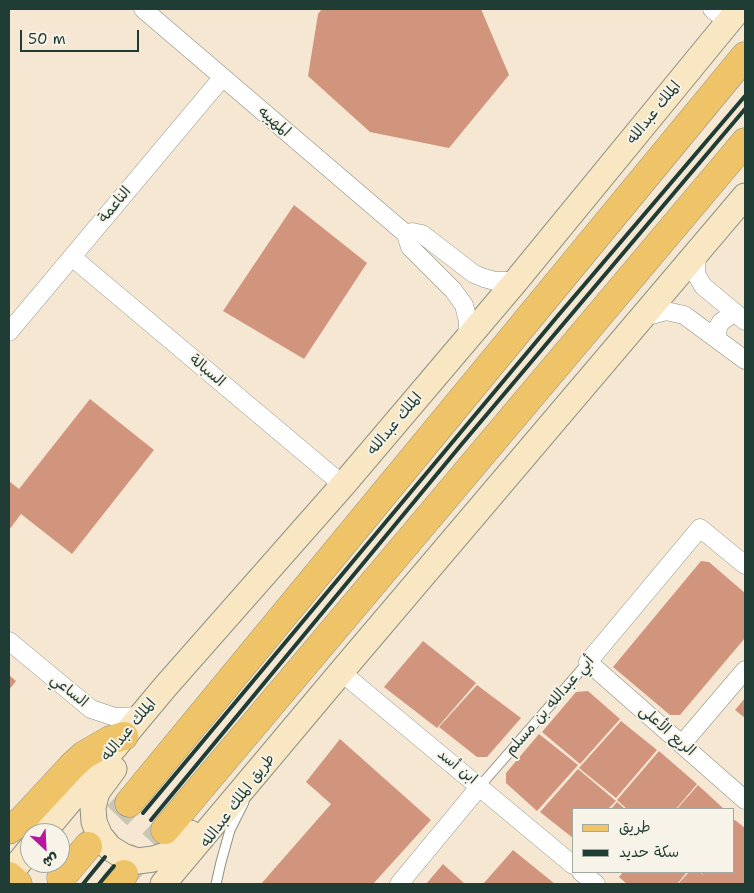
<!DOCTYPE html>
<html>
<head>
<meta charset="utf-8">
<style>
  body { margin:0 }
  #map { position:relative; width:754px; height:893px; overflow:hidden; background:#f6e7d3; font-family:"Shantell Sans","Playpen Sans Arabic",sans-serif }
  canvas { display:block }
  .frame { position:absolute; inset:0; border:10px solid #1f3d34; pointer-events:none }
  .legend { position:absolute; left:572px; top:808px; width:162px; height:65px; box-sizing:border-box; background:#f7f3e8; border:1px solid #a1aaa0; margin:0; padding:6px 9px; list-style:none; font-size:15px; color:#1f3d34 }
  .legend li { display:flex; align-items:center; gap:10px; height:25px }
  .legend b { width:25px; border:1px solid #a1aaa0 }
  .north { position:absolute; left:20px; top:823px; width:50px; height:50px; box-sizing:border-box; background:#f7f3e8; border:1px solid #a1aaa0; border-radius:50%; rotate:155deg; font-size:14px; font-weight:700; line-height:20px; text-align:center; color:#1f3d34 }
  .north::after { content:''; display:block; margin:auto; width:18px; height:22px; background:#b5179e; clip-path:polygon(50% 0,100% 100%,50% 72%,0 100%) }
  .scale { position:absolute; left:20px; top:30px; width:119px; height:22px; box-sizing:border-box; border:2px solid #1f3d34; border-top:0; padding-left:6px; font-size:15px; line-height:18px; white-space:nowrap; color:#1f3d34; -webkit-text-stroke:4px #f7f3e8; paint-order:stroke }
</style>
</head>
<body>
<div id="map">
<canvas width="754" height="893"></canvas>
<div class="frame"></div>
<ul class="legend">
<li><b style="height:6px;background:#efc469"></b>طريق</li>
<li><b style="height:6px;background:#1f3d34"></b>سكة حديد</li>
</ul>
<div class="north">ش</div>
<div class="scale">50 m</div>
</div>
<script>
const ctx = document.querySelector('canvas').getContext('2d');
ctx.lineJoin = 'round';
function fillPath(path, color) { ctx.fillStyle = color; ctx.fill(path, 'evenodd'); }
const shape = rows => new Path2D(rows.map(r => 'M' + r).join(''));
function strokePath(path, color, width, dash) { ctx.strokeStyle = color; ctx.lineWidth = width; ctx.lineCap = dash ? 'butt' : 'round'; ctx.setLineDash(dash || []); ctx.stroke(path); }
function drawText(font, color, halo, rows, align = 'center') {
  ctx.font = font + ' "Shantell Sans","Playpen Sans Arabic",sans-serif'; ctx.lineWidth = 4; ctx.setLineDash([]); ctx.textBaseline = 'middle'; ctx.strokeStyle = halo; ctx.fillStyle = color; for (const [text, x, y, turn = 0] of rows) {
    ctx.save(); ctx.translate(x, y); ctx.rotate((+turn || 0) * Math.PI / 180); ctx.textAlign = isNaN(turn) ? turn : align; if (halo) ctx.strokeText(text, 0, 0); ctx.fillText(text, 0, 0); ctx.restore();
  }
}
fillPath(shape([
  [322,9,481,9,509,75,449,148,370,132,308,76,318,14],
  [294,205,367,263,304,359,223,311],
  [90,399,154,450,72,554,21,514,9,530,9,481,19,489],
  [701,561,709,562,745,593,745,638,680,715,670,715,613,667],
  [423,641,476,683,437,728,384,687],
  [9,675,16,681,9,690],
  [477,685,521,718,487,757,477,757,439,727],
  [588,691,620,719,580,764,542,732,576,692],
  [745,698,745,718,735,710],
  [621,721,657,750,616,798,579,768],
  [539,734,578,765,537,811,506,783,506,773],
  [340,739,431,820,373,884,261,884,331,804,306,782],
  [659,751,697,784,676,809,627,809,617,800],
  [578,769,616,801,608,809,573,809,573,838,540,812],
  [698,785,724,809,677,809],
  [617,802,625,809,611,809],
  [735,820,745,828,745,884,678,884,689,872,700,872,704,876,701,872,733,872,733,822],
  [513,850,555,884,483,884],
  [443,864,465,884,426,884],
  [623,872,687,872,677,884,627,884,619,877]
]), '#d1957e');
strokePath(shape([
  [88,846,129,803],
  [124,874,165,830]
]), '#cbc5b3', 28, [28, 14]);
const service = shape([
  [480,786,588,662],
  [216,884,221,862,230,830,244,802]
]);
const minor = shape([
  [143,9,406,234,410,247,453,290,464,305,468,321,467,339],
  [712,9,728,22],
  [406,234,412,232,422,234,474,274,484,278,495,281,516,281],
  [697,253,696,274,703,286,745,321],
  [72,257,343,485],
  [644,317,666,311,684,315,745,360],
  [9,332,222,78],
  [717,338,718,327,721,322,731,315,737,314],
  [745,565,700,528,588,662,745,800],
  [9,641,91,709,115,717,140,716],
  [341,672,573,865],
  [682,744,745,670],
  [581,872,596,884],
  [399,884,480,786]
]);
const secondary = shape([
  [114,769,97,792,93,807,94,822,100,836,110,848,123,856,138,861,153,859,168,854,180,844,190,833],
  [43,833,165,687,343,485,516,281,739,9],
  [9,875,30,849],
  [163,884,341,672,745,196]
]);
const primary = shape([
  [9,830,22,820,72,766,84,755,110,740,124,736],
  [9,876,18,884]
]);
const trunk = shape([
  [129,803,745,56],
  [165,830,745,142],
  [61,878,88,846],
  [115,884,124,874]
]);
strokePath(service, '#8a9284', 11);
strokePath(minor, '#8a9284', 19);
strokePath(secondary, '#8a9284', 27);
strokePath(primary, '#8a9284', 29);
strokePath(trunk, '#8a9284', 29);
strokePath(service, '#fff', 9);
strokePath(minor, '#fff', 18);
strokePath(secondary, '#f9e7c3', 25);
strokePath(primary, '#efc469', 28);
strokePath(trunk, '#efc469', 28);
strokePath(shape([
  [143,813,556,318,745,96],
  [151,820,461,445,745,109],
  [83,884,105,857],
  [99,884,114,866]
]), '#1f3d34', 4);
drawText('15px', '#1f3d34', '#f7f3e8', [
  ["الملك عبدالله",654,113,-51],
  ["المهيبه",274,122,41],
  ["الناعمة",115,205,-50],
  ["السبالة",207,371,40],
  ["الملك عبدالله",395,424,-50],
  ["الساعي",69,691,39],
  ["أبي عبدالله بن مسلم",550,706,-49],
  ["الملك عبدالله",129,730,-50],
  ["الريع الأعلى",667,731,41],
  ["ابن أسد",457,767,39],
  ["طريق الملك عبدالله",238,801,-53]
]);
</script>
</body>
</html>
